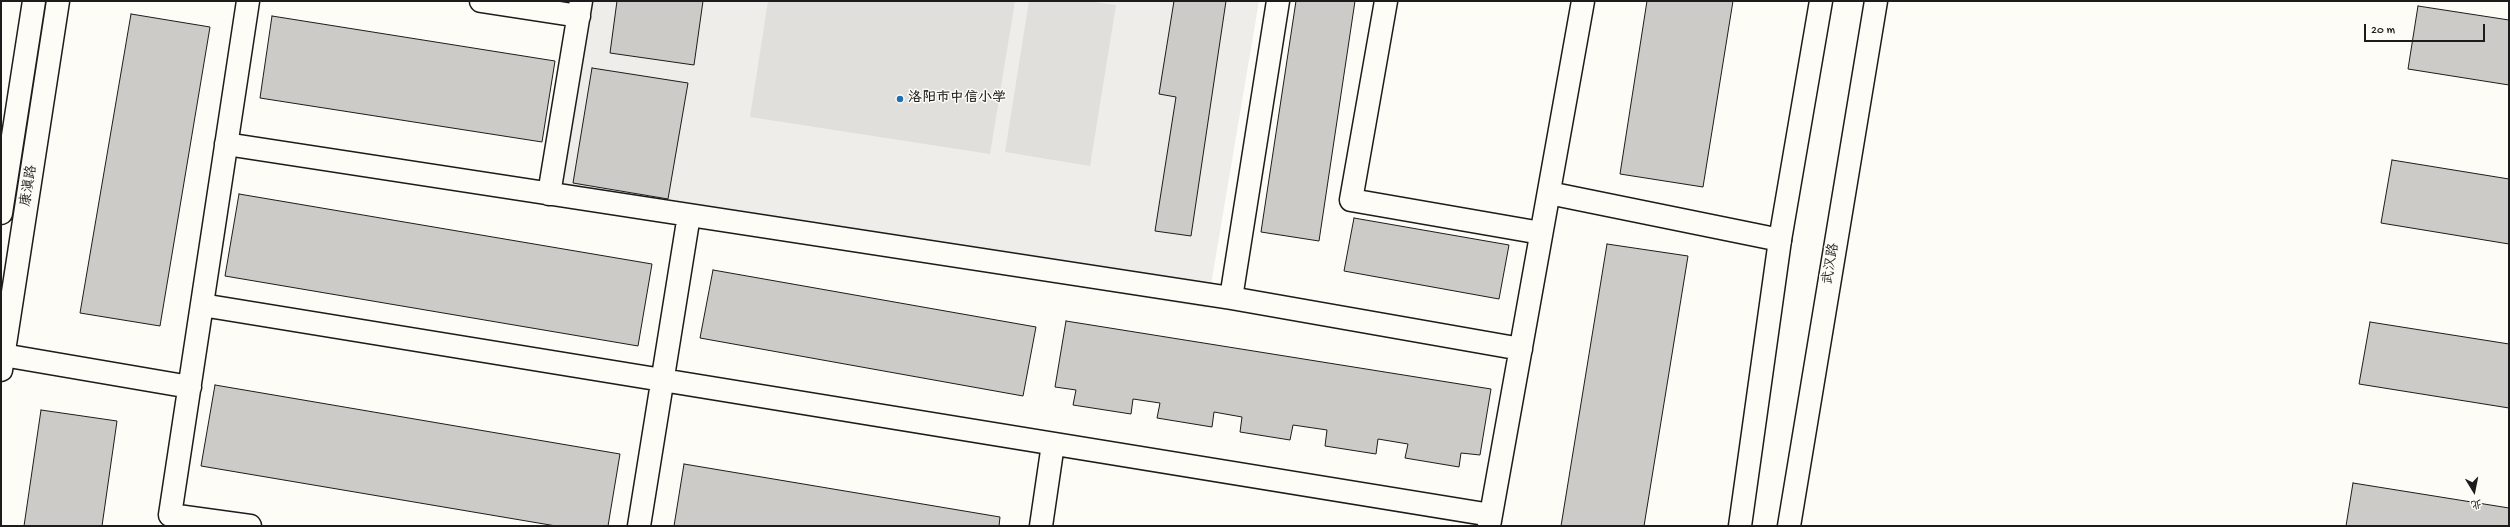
<!DOCTYPE html>
<html>
<head>
<meta charset="utf-8">
<style>
  body { margin:0 }
  #map { position:relative; width:2510px; height:527px; overflow:hidden; background:#fdfcf7; font-family:"Gochi Hand","LXGW WenKai TC",sans-serif }
  canvas { display:block }
  .frame { position:absolute; inset:0; border:2px solid #1c1c1c; pointer-events:none }
  .north { position:absolute; left:2454px; top:471px; width:40px; height:40px; -webkit-text-stroke:3px #fdfcf7; paint-order:stroke; rotate:170deg; font-size:11px; font-weight:700; line-height:16px; text-align:center; color:#1c1c1c }
  .north::after { content:''; display:block; margin:auto; width:14px; height:18px; background:#1c1c1c; clip-path:polygon(50% 0,100% 100%,50% 72%,0 100%) }
  .scale { position:absolute; left:2364px; top:24px; width:121px; height:18px; box-sizing:border-box; border:2px solid #1c1c1c; border-top:0; padding-left:5px; font-size:12px; line-height:14px; white-space:nowrap; color:#1c1c1c; -webkit-text-stroke:3px #fdfcf7; paint-order:stroke }
</style>
</head>
<body>
<div id="map">
<canvas width="2510" height="527"></canvas>
<div class="frame"></div>
<div class="north">北</div>
<div class="scale">20 m</div>
</div>
<script>
const ctx = document.querySelector('canvas').getContext('2d');
ctx.lineJoin = 'round';
function fillPath(path, color) { ctx.fillStyle = color; ctx.fill(path, 'evenodd'); }
const shape = rows => new Path2D(rows.map(r => 'M' + r).join(''));
function strokePath(path, color, width, dash) { ctx.strokeStyle = color; ctx.lineWidth = width; ctx.lineCap = dash ? 'butt' : 'round'; ctx.setLineDash(dash || []); ctx.stroke(path); }
function drawText(font, color, halo, rows, align = 'center') {
  ctx.font = font + ' "Gochi Hand","LXGW WenKai TC",sans-serif'; ctx.lineWidth = 3; ctx.setLineDash([]); ctx.textBaseline = 'middle'; ctx.strokeStyle = halo; ctx.fillStyle = color; for (const [text, x, y, turn = 0] of rows) {
    ctx.save(); ctx.translate(x, y); ctx.rotate((+turn || 0) * Math.PI / 180); ctx.textAlign = isNaN(turn) ? turn : align; if (halo) ctx.strokeText(text, 0, 0); ctx.fillText(text, 0, 0); ctx.restore();
  }
}
fillPath(shape([
  [574,1,1259,1,1207,308,540,197]
]), '#eeede9');
fillPath(shape([
  [768,1,1015,1,990,154,750,117],
  [1029,1,1087,1,1116,5,1090,166,1005,152]
]), '#e0dfdb');
const building = shape([
  [617,1,703,1,694,65,610,53,617,1],
  [1174,1,1226,1,1191,236,1155,231,1176,97,1159,94,1174,1],
  [1296,1,1355,1,1319,241,1261,232,1296,1],
  [1647,1,1733,1,1703,187,1620,174,1647,1],
  [2418,6,2509,20,2509,85,2408,69,2418,6],
  [131,14,210,27,160,326,80,313,131,14],
  [272,16,555,61,542,142,260,98,272,16],
  [592,68,688,83,668,199,573,183,592,68],
  [2392,160,2509,179,2509,244,2381,223,2392,160],
  [239,194,652,264,638,346,225,276,239,194],
  [1354,218,1509,245,1499,299,1344,271,1354,218],
  [1607,244,1688,256,1644,526,1561,526,1607,244],
  [713,270,1036,327,1023,396,700,338,713,270],
  [1066,321,1491,389,1480,455,1461,453,1459,467,1405,458,1408,444,1378,439,1376,454,1325,446,1327,430,1293,425,1290,440,1240,432,1242,417,1214,412,1212,427,1157,418,1160,403,1133,399,1131,414,1073,405,1076,390,1055,387,1066,321],
  [2370,322,2509,344,2509,408,2359,384,2370,322],
  [215,385,620,454,608,526,556,526,201,466,215,385],
  [41,410,117,421,102,526,24,526,41,410],
  [684,464,1000,517,999,526,674,526,684,464],
  [2353,483,2509,508,2509,526,2346,526,2353,483]
]);
fillPath(building, '#cccbc8');
strokePath(building, '#1c1c1c', 1);
const minor = shape([
  [248,1,170,515,250,526],
  [481,1,579,16],
  [1386,1,1351,200,1541,233],
  [226,144,1231,298,1521,349],
  [1549,193,1780,240],
  [549,194,581,1],
  [1,213,34,1],
  [1231,298,1278,1],
  [202,305,1491,515],
  [3,355,190,387],
  [1,370,58,1],
  [639,526,689,215],
  [1041,526,1053,444],
  [1489,526,1583,1]
]);
const major = shape([
  [1740,526,1780,240,1821,1],
  [1789,526,1876,1]
]);
strokePath(minor, '#1c1c1c', 25);
strokePath(major, '#1c1c1c', 25);
strokePath(minor, '#fdfcf7', 22);
strokePath(major, '#fdfcf7', 22);
for (const [x, y, r, color] of [
  [900,99,4,"#1f6fb2"]
]) { const dot = new Path2D(); dot.arc(x, y, r, 0, 2 * Math.PI); ctx.fillStyle = color; ctx.fill(dot); strokePath(dot, '#fdfcf7', 1.5); }
drawText('bold 14px', '#1c1c1c', '#fdfcf7', [
  ["洛阳市中信小学",908,99]
], 'left');
drawText('14px', '#1c1c1c', '#fdfcf7', [
  ["康滇路",30,186,-81],
  ["武汉路",1832,264,-81]
]);
</script>
</body>
</html>
